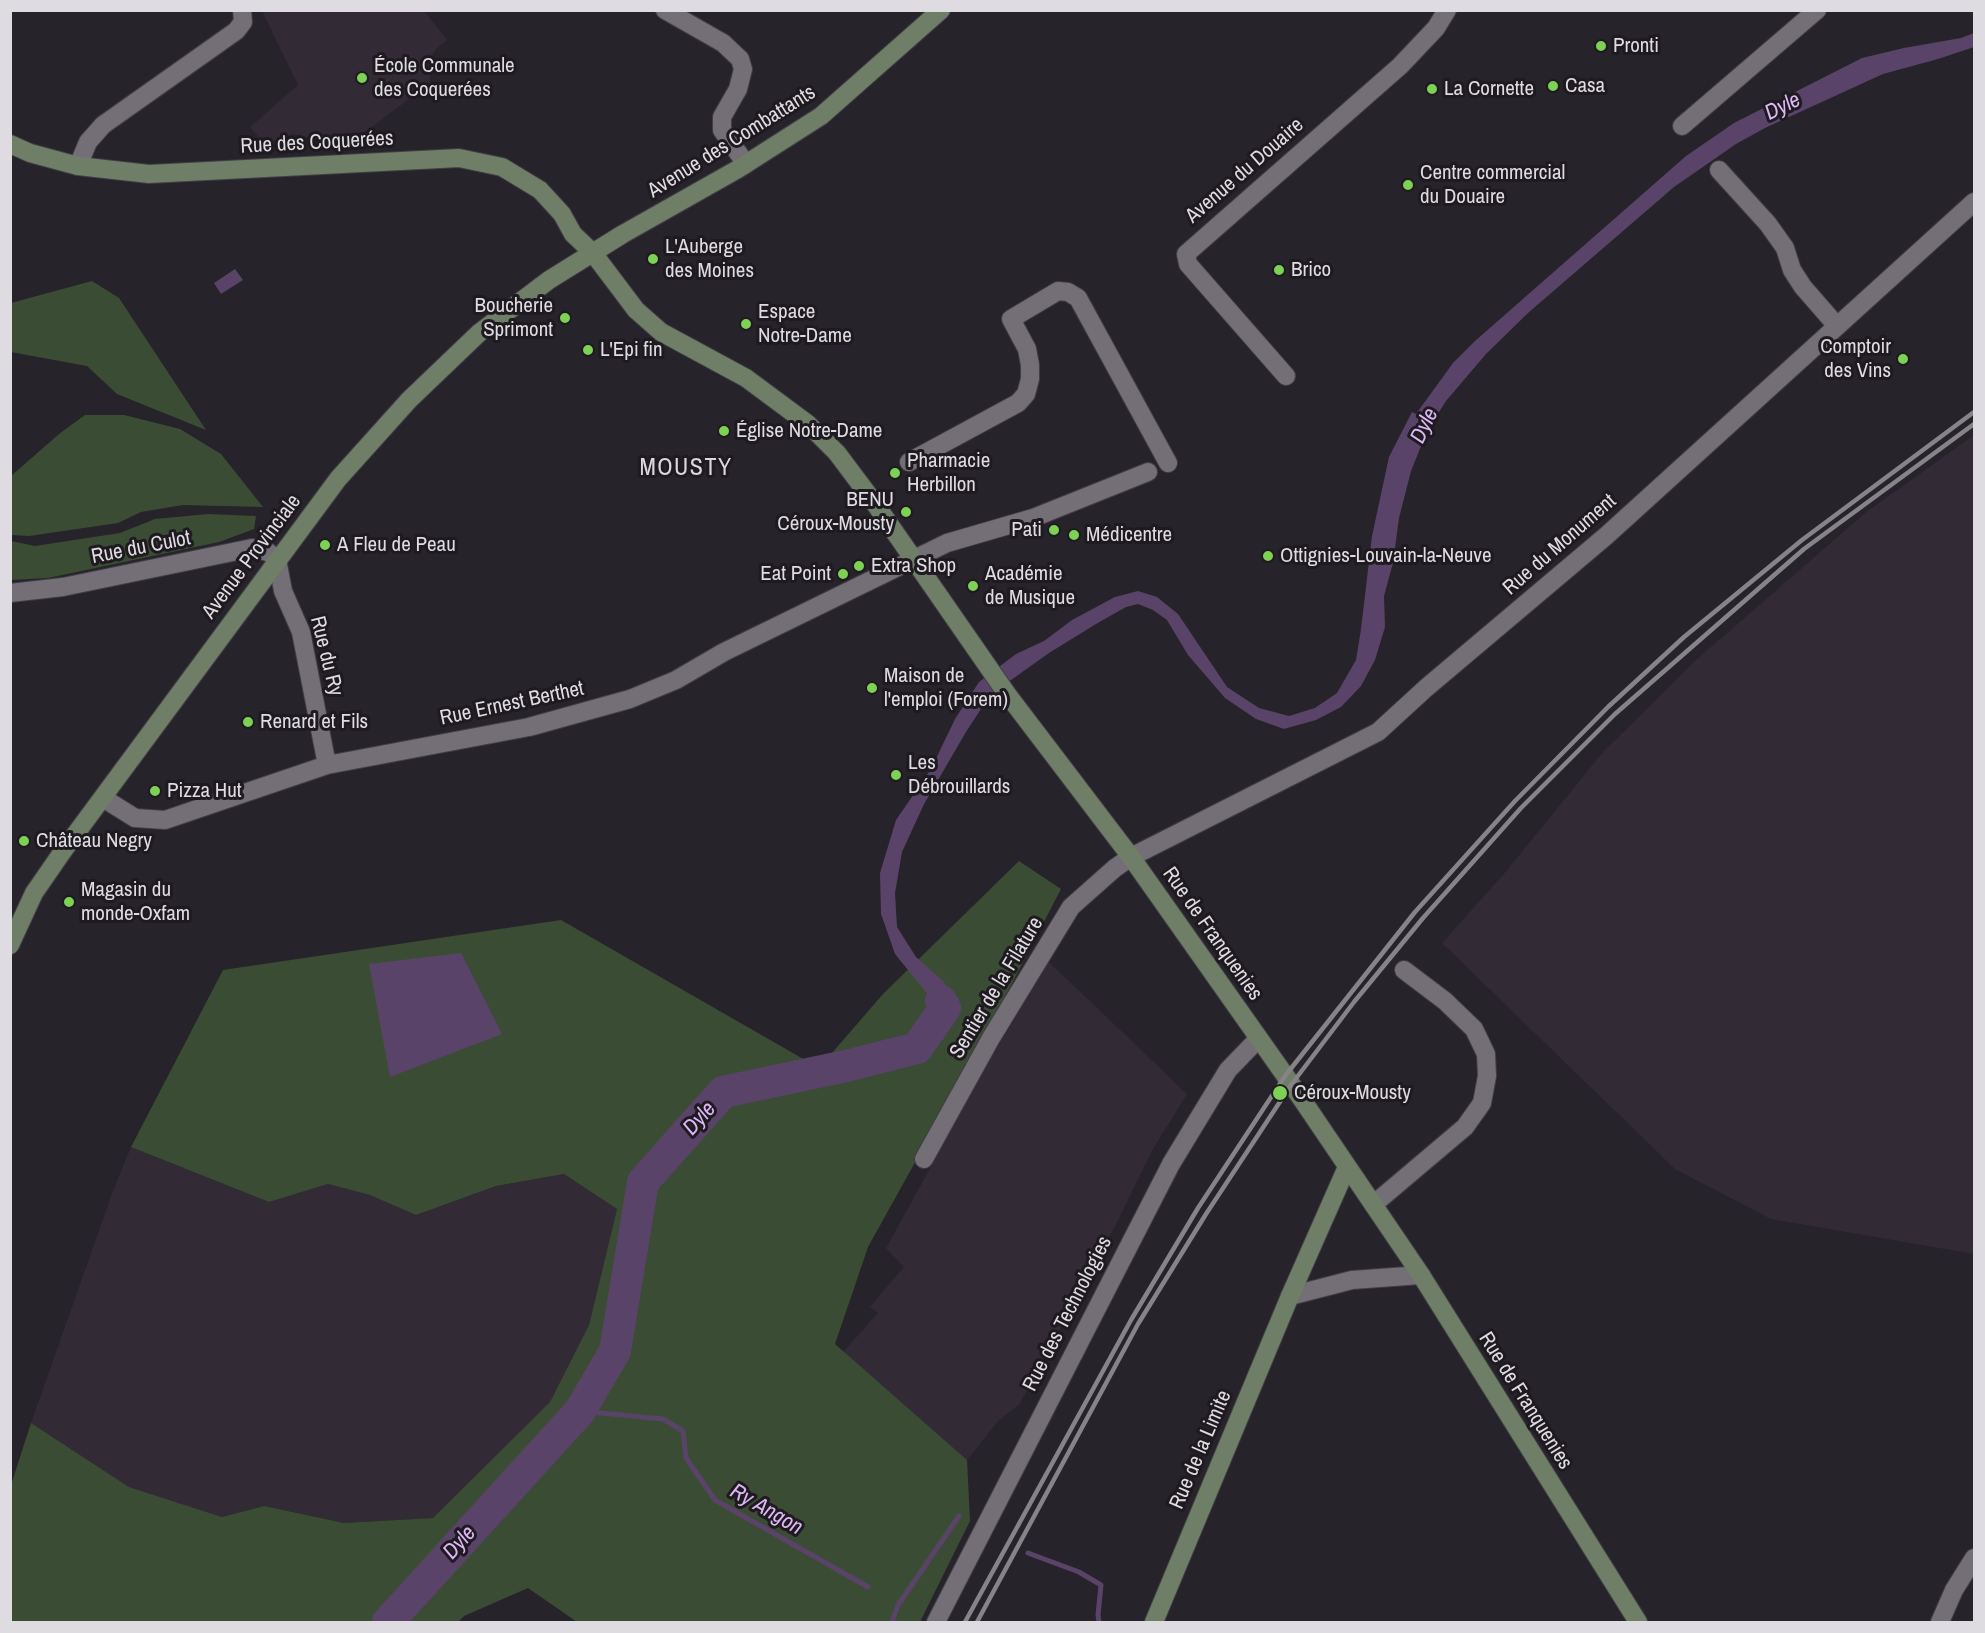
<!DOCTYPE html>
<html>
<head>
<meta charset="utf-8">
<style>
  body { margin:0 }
  #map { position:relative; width:1985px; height:1633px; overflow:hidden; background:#27232a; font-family:"Archivo Narrow",sans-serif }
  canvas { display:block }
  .frame { position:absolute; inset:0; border:12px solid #dedce0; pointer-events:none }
</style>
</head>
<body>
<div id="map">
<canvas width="1985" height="1633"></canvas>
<div class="frame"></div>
</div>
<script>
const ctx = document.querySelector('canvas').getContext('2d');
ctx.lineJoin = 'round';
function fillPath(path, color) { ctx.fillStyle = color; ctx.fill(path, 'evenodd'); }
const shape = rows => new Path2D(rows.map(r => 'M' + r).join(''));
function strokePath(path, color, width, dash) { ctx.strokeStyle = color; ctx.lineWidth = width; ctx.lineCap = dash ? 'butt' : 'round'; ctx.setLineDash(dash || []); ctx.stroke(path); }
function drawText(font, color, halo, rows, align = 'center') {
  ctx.font = font + ' "Archivo Narrow",sans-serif'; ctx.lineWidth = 6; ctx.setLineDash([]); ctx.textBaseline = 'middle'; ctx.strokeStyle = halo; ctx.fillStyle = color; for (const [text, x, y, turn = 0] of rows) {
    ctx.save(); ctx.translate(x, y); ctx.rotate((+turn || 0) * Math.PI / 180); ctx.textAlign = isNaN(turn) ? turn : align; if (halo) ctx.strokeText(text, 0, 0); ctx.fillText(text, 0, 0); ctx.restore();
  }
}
fillPath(shape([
  [262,11,424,11,447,40,435,50,430,60,430,83,364,133,353,137,311,138,293,134,275,140,267,147,250,127,298,85],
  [1974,435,1974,434,1974,1254,1771,1219,1675,1169,1442,943,1503,875,1604,751,1695,661,1865,513],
  [1049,962,1187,1094,1153,1149,1115,1226,1019,1405,999,1420,967,1460,843,1352,878,1313,870,1307,904,1267,886,1248,990,1060],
  [131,1147,269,1202,328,1184,370,1195,416,1215,496,1186,564,1174,617,1209,589,1325,550,1402,433,1518,344,1523,264,1506,222,1517,129,1487,31,1423,113,1191]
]), '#322b36');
fillPath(shape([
  [92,281,119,298,206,430,117,394,87,366,11,352,11,303],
  [85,415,124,415,180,429,221,454,263,507,183,505,141,512,118,523,29,536,11,535,11,476,59,434],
  [208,514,256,516,254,529,219,542,48,578,11,580,11,541,35,546,120,533,155,519],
  [1019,861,1061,889,977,1051,868,1247,835,1344,967,1460,970,1521,920,1622,577,1622,528,1588,464,1616,458,1622,11,1622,11,1485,31,1423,129,1487,222,1517,264,1506,344,1523,433,1518,550,1402,589,1325,617,1209,564,1174,496,1186,416,1215,370,1195,328,1184,269,1202,131,1147,223,970,561,920,819,1068,883,994]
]), '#3b4c34');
fillPath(shape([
  [1974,33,1974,47,1938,59,1883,74,1765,128,1736,144,1674,187,1528,313,1486,354,1446,401,1427,431,1411,471,1399,518,1393,563,1384,596,1385,627,1375,660,1361,686,1341,707,1316,720,1284,729,1256,719,1225,698,1188,655,1167,620,1153,610,1138,604,1126,607,1096,624,1049,653,990,695,966,732,924,804,902,852,895,893,897,927,916,957,944,982,956,1012,943,1040,921,1034,928,1028,935,1013,930,997,895,954,881,914,880,873,896,820,931,769,955,719,979,682,1016,654,1044,641,1072,620,1115,597,1138,591,1157,597,1178,614,1227,687,1259,708,1289,716,1315,708,1337,693,1356,660,1361,629,1372,536,1389,457,1412,412,1416,414,1453,363,1475,341,1686,156,1734,123,1862,58,1904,48,1961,38],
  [235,269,243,280,221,294,214,283],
  [461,953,502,1034,390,1077,369,964]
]), '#5a4368');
strokePath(shape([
  [580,1411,663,1419,683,1431,686,1458,715,1500,868,1587],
  [1028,1553,1079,1572,1101,1585,1098,1615,1099,1622],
  [892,1622,898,1605,959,1516]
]), '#5a4368', 5);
strokePath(shape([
  [388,1622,580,1411,615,1351,643,1182,723,1092,846,1066,917,1048,945,1008,941,1001]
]), '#5a4368', 32);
const street = shape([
  [665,10,723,43,740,59,743,69,738,89,722,117,722,130,746,164],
  [1682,126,1817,10],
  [78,166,88,142,103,125,236,31,243,22,242,10],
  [1719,170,1768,224,1785,248,1792,270,1803,287,1837,326],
  [1286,376,1188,264,1186,254,1400,66,1436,28,1447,10],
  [909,462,1018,403,1026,394,1030,379,1030,365,1027,349,1011,319,1058,291,1068,292,1078,298,1168,463],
  [10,593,63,587,252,548,268,552,277,559,283,591,301,632,327,765],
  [103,798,135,818,165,820,327,765,529,727,630,699,676,680,724,652,947,543,1033,518,1148,472],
  [924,1159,991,1038,1071,907,1115,868,1131,857,1378,732,1426,688,1606,536,1974,202],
  [1374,1204,1465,1127,1482,1103,1487,1076,1486,1054,1474,1029,1445,1001,1404,970],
  [1290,1296,1352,1280,1421,1275],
  [936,1622,1171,1164,1228,1070,1258,1039],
  [1940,1622,1954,1590,1974,1558]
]);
const secondary = shape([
  [10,144,30,153,78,166,149,174,459,158,502,167,540,190,562,214,573,234,593,253,636,310,661,332,746,378,808,424,837,453,876,505,1007,694,1131,857,1301,1098,1421,1275,1638,1622],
  [10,945,34,893,63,851,338,479,409,400,479,333,549,280,623,234,738,169,821,116,941,10],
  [1154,1622,1290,1296,1347,1167]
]);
strokePath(street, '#413e44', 20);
strokePath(secondary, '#413e44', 20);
strokePath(street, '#746f77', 18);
strokePath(secondary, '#6e7e67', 18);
strokePath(shape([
  [965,1622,1131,1320,1198,1208,1285,1076,1415,912,1515,801,1608,707,1684,637,1802,540,1974,412],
  [977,1622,1138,1324,1206,1214,1291,1085,1354,1002,1423,918,1521,808,1615,714,1804,549,1974,424]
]), '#878489', 4.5);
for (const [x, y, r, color] of [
  [1601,46,6,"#7dd154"],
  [362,78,6,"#7dd154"],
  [1553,86,6,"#7dd154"],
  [1432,89,6,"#7dd154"],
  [1408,185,6,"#7dd154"],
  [653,259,6,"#7dd154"],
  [1279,270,6,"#7dd154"],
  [565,318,6,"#7dd154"],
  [746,324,6,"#7dd154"],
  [588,350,6,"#7dd154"],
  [1903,359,6,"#7dd154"],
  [724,431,6,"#7dd154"],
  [895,473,6,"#7dd154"],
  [906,512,6,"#7dd154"],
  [1054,530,6,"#7dd154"],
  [1074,535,6,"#7dd154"],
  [325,545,6,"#7dd154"],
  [1268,556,6,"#7dd154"],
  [859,566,6,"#7dd154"],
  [843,574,6,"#7dd154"],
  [973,586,6,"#7dd154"],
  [872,688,6,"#7dd154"],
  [248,722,6,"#7dd154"],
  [896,775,6,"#7dd154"],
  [155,791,6,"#7dd154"],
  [24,841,6,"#7dd154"],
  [69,902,6,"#7dd154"],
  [1280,1093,8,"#7dd154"]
]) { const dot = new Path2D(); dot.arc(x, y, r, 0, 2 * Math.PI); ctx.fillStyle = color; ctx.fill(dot); strokePath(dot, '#1e1a20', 2); }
drawText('21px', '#dedce0', '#1e1a20', [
  ["Pronti",1613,46],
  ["École Communale",374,66],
  ["des Coquerées",374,90],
  ["Casa",1565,86],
  ["La Cornette",1444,89],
  ["Centre commercial",1420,173],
  ["du Douaire",1420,197],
  ["L'Auberge",665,247],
  ["des Moines",665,271],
  ["Brico",1291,270],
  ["Boucherie",553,306,"right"],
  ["Sprimont",553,330,"right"],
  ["Espace",758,312],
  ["Notre-Dame",758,336],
  ["Comptoir",1891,347,"right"],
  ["des Vins",1891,371,"right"],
  ["L'Epi fin",600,350],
  ["Église Notre-Dame",736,431],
  ["Pharmacie",907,461],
  ["Herbillon",907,485],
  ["BENU",894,500,"right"],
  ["Céroux-Mousty",894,524,"right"],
  ["Pati",1042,530,"right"],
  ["Médicentre",1086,535],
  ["A Fleu de Peau",337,545],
  ["Ottignies-Louvain-la-Neuve",1280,556],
  ["Extra Shop",871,566],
  ["Eat Point",831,574,"right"],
  ["Académie",985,574],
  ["de Musique",985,598],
  ["Maison de",884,676],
  ["l'emploi (Forem)",884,700],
  ["Renard et Fils",260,722],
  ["Les",908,763],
  ["Débrouillards",908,787],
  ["Pizza Hut",167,791],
  ["Château Negry",36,841],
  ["Magasin du",81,890],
  ["monde-Oxfam",81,914],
  ["Céroux-Mousty",1294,1093]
], 'left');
drawText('21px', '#dedce0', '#1e1a20', [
  ["Avenue des Combattants",732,142,-32],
  ["Rue des Coquerées",317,143,-3],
  ["Avenue du Douaire",1245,171,-41],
  ["Rue du Monument",1560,545,-41],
  ["Rue du Culot",141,548,-11],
  ["Avenue Provinciale",252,557,-53],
  ["Rue du Ry",326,656,76],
  ["Rue Ernest Berthet",512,704,-12],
  ["Rue de Franquenies",1212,934,55],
  ["Sentier de la Filature",997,988,-59],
  ["Rue des Technologies",1068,1314,-63],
  ["Rue de Franquenies",1525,1401,58],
  ["Rue de la Limite",1201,1450,-67]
]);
drawText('italic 22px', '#deb7f6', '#1e1a20', [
  ["Dyle",1783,107,-26],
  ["Dyle",1425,426,-64],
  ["Dyle",700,1119,-48],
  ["Ry Angon",766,1510,30],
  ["Dyle",460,1543,-48]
]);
ctx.letterSpacing = '1.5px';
drawText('24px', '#dbd6df', '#1e1a20', [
  ["MOUSTY",686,469]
]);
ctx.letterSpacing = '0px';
</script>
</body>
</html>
